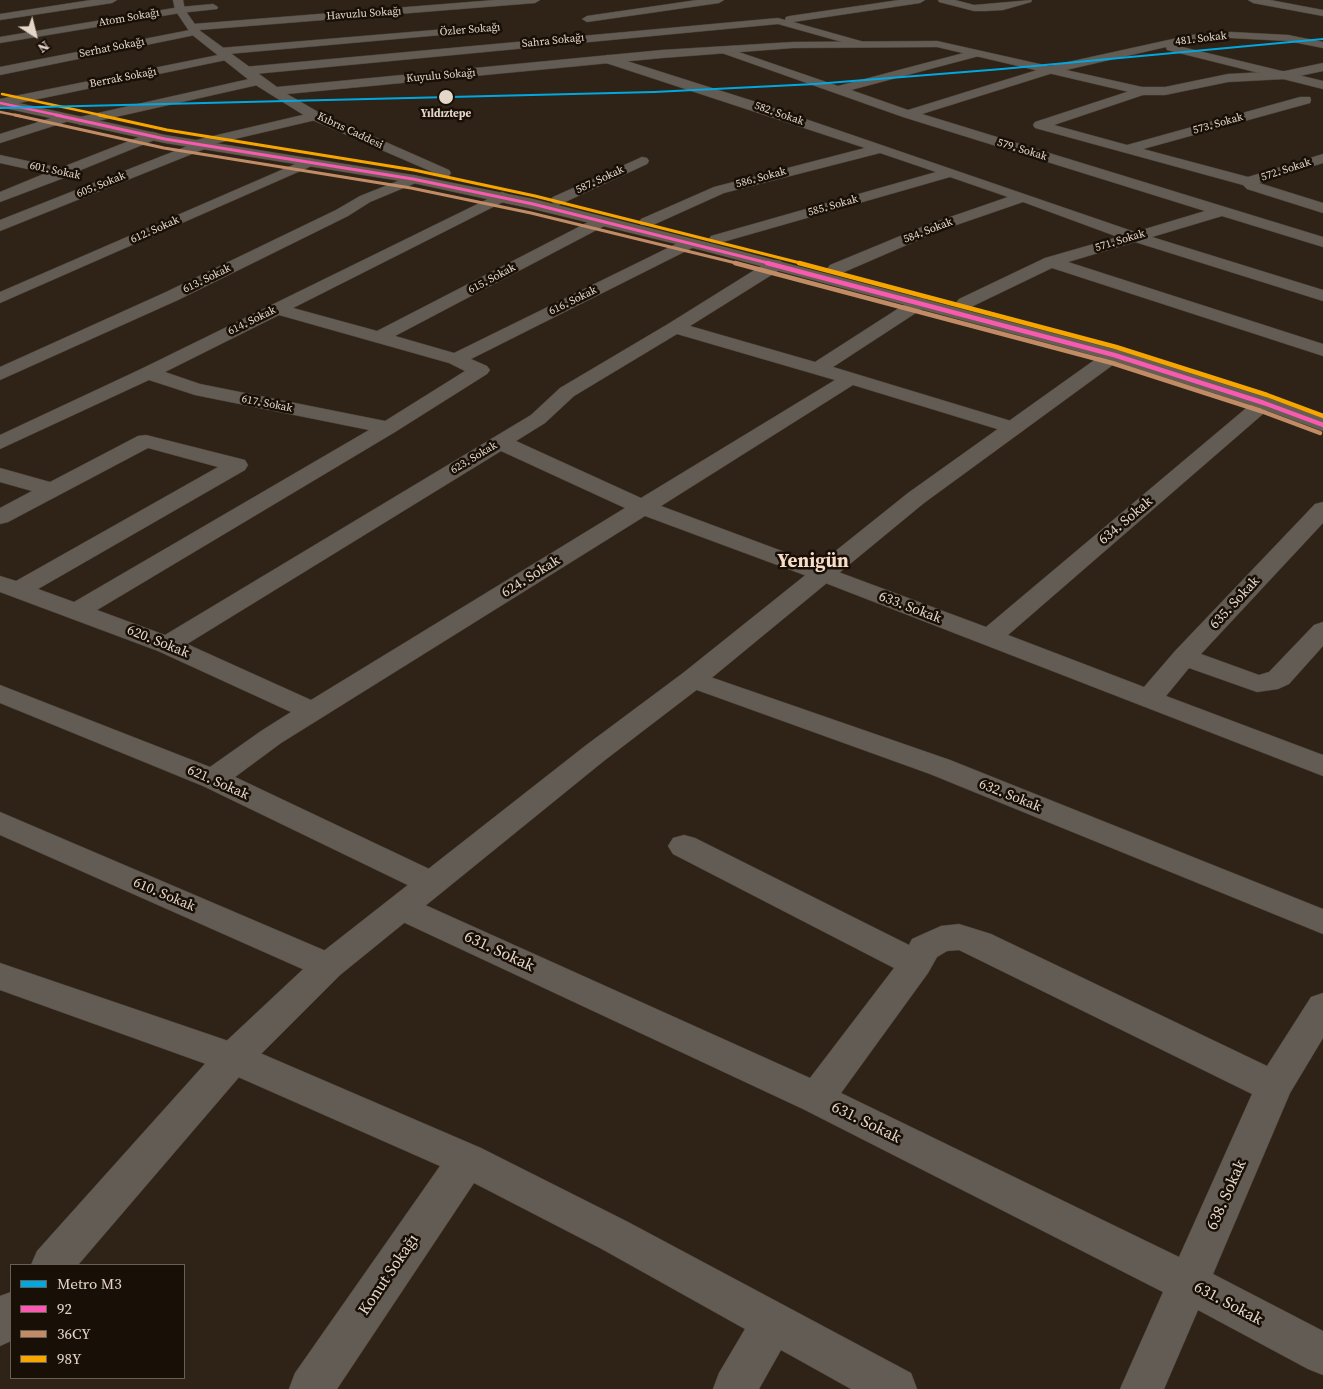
<!DOCTYPE html>
<html>
<head>
<meta charset="utf-8">
<style>
  body { margin:0 }
  #map { position:relative; width:1323px; height:1389px; overflow:hidden; background:#2f2317; font-family:"Source Serif 4",serif }
  canvas { display:block }
  .legend { position:absolute; left:10px; top:1264px; width:175px; height:115px; box-sizing:border-box; background:#180f06; border:1px solid #6a5f54; margin:0; padding:6px 9px; list-style:none; font-size:15px; color:#e5d6ca }
  .legend li { display:flex; align-items:center; gap:10px; height:25px }
  .legend b { width:25px; border:1px solid #6a5f54 }
  .north { position:absolute; left:10px; top:10px; width:50px; height:50px; -webkit-text-stroke:4px #180f06; paint-order:stroke; rotate:144deg; font-size:14px; font-weight:700; line-height:20px; text-align:center; color:#e5d6ca }
  .north::after { content:''; display:block; margin:auto; width:18px; height:22px; background:#e5d6ca; clip-path:polygon(50% 0,100% 100%,50% 72%,0 100%) }
</style>
</head>
<body>
<div id="map">
<canvas width="1323" height="1389"></canvas>
<ul class="legend">
<li><b style="height:6px;background:#00a8e1"></b>Metro M3</li>
<li><b style="height:6px;background:#f75aaf"></b>92</li>
<li><b style="height:6px;background:#c18c65"></b>36CY</li>
<li><b style="height:6px;background:#f7a600"></b>98Y</li>
</ul>
<div class="north">N</div>
</div>
<script>
const ctx = document.querySelector('canvas').getContext('2d');
ctx.lineJoin = 'round';
const shape = rows => new Path2D(rows.map(r => 'M' + r).join(''));
function strokePath(path, color, width, dash) { ctx.strokeStyle = color; ctx.lineWidth = width; ctx.lineCap = dash ? 'butt' : 'round'; ctx.setLineDash(dash || []); ctx.stroke(path); }
function fillPath(path, color) { ctx.fillStyle = color; ctx.fill(path, 'evenodd'); }
function drawText(font, color, halo, rows, align = 'center') {
  ctx.font = font + ' "Source Serif 4",serif'; ctx.lineWidth = 5; ctx.setLineDash([]); ctx.textBaseline = 'middle'; ctx.strokeStyle = halo; ctx.fillStyle = color; for (const [text, x, y, turn = 0] of rows) {
    ctx.save(); ctx.translate(x, y); ctx.rotate((+turn || 0) * Math.PI / 180); ctx.textAlign = isNaN(turn) ? turn : align; if (halo) ctx.strokeText(text, 0, 0); ctx.fillText(text, 0, 0); ctx.restore();
  }
}
const minor = shape([
  [91,0,117,0,112,3,0,20,0,14,91,0],
  [495,0,540,0,535,3,199,30,201,32,199,34,195,35,0,75,0,67,190,30,187,27,193,24,495,0],
  [697,0,724,0,719,3,587,22,582,19,587,16,697,0],
  [899,0,925,0,920,3,793,22,864,42,866,44,860,47,778,24,244,75,238,71,244,67,778,18,785,20,786,17,790,16,899,0],
  [938,0,955,0,974,5,1032,0,1031,2,1003,10,986,11,974,11,939,2,938,0],
  [213,4,218,7,217,9,180,13,0,43,0,37,180,7,213,4],
  [482,26,486,27,488,29,486,31,228,54,233,57,231,59,0,107,0,99,223,54,216,53,214,51,220,48,482,26],
  [1231,32,1288,35,1323,42,1323,48,1288,41,1231,38,1191,41,1174,45,1323,81,1323,89,1167,50,1166,47,1053,73,922,114,1323,237,1323,247,1222,216,1152,237,1323,290,1323,301,1135,242,1068,262,1323,344,1323,356,1052,268,971,307,965,308,959,307,956,303,959,299,1045,258,1118,237,1023,202,939,231,842,273,830,273,827,269,830,265,927,225,1008,197,950,177,723,242,711,242,709,239,711,236,936,172,880,153,724,193,653,225,641,225,639,222,641,219,714,187,865,148,603,62,601,59,607,55,611,56,753,101,1135,232,1205,211,903,117,719,52,717,50,723,47,727,48,838,86,975,50,979,52,981,54,979,56,851,90,908,110,1050,66,1191,35,1231,32],
  [258,77,262,78,264,81,262,84,80,125,73,121,80,117,258,77],
  [1142,87,1148,91,1146,94,1054,125,1127,145,1300,97,1310,97,1311,100,1310,103,1143,149,1248,177,1323,154,1323,163,1259,183,1323,203,1323,213,1247,189,1243,185,1035,128,1033,125,1035,122,1142,87],
  [315,112,320,113,322,116,320,119,209,145,207,148,0,231,0,220,190,145,192,141,315,112],
  [64,114,69,115,71,118,69,121,0,143,0,134,64,114],
  [152,132,157,133,159,136,157,139,71,174,69,176,0,202,0,192,46,173,0,163,0,155,60,168,152,132],
  [642,157,647,158,649,161,647,164,563,203,558,205,553,203,550,200,553,197,642,157],
  [309,158,314,159,316,162,314,165,0,303,0,292,309,158],
  [413,175,418,176,420,179,418,182,370,202,348,216,178,300,0,380,0,367,166,292,336,210,360,196,413,175],
  [502,192,507,194,510,197,507,200,293,308,377,331,596,218,608,218,610,221,608,224,395,336,454,353,684,240,696,240,698,243,696,246,471,359,487,366,490,370,487,374,395,432,97,610,165,635,531,415,560,388,668,324,769,261,775,260,781,261,783,265,781,269,690,326,815,362,913,299,919,298,925,299,928,303,925,307,833,367,1021,424,1024,428,1021,432,1014,434,1007,432,853,385,661,506,986,627,1257,399,1264,397,1271,399,1274,403,1271,407,1008,635,1144,687,1175,651,1315,504,1323,502,1323,523,1201,654,1259,675,1269,672,1314,625,1323,622,1323,646,1289,684,1278,689,1257,692,1189,668,1166,696,1323,755,1323,776,815,579,645,516,281,743,235,777,442,875,447,883,442,891,431,895,420,891,203,786,0,703,0,685,210,767,261,731,291,712,158,651,0,592,0,576,16,581,218,467,148,448,8,522,0,524,0,508,32,491,0,482,0,468,50,482,138,436,146,435,245,460,248,465,245,470,38,589,74,602,369,430,195,395,149,380,0,449,0,435,141,369,502,192],
  [279,315,449,363,465,371,385,421,200,384,165,372,279,315],
  [677,334,835,380,641,498,516,441,545,423,574,396,677,334],
  [501,451,625,508,311,700,187,644,501,451],
  [693,671,950,760,1323,909,1323,934,930,774,683,685,679,679,683,673,693,671],
  [0,812,340,957,345,966,340,975,328,979,316,975,0,835,0,812],
  [684,835,695,838,909,945,912,939,941,926,959,924,991,934,1267,1066,1311,997,1323,993,1323,1038,1290,1093,1213,1274,1323,1331,1323,1375,1308,1369,1198,1310,1164,1389,1120,1389,1163,1292,803,1109,390,916,386,908,390,900,402,896,414,900,810,1078,894,968,673,854,668,846,673,838,684,835],
  [959,950,1252,1094,1179,1257,841,1093,928,973,937,957,947,951,959,950],
  [0,963,246,1047,481,1148,628,1222,911,1373,917,1389,851,1389,781,1350,759,1389,713,1389,719,1373,745,1329,600,1248,474,1183,337,1389,289,1389,295,1373,440,1166,220,1069,0,990,0,963]
]);
const tertiary = shape([
  [173,0,183,0,185,10,199,30,277,87,662,50,793,42,937,41,1142,87,1165,87,1228,74,1285,71,1323,63,1323,71,1285,79,1228,82,1165,95,1142,95,937,47,793,48,662,58,287,94,320,113,449,170,451,173,449,176,444,177,310,119,254,84,191,34,175,10,173,0],
  [1248,0,1270,0,1323,10,1323,16,1253,3,1248,0],
  [1114,349,1121,351,1124,355,1121,359,924,503,703,685,605,760,340,975,246,1069,78,1265,31,1265,37,1251,220,1047,316,957,585,746,683,673,908,493,1107,351,1114,349],
  [11,1292,11,1341,0,1346,0,1296,11,1292]
]);
const secondary = shape([
  [0,99,165,135,413,175,533,199,713,244,1121,351,1271,399,1323,418,1323,431,1257,407,1107,359,701,250,533,209,413,183,165,143,0,107,0,99]
]);
strokePath(minor, '#4a4035', 1);
strokePath(tertiary, '#4a4035', 1);
strokePath(secondary, '#4a4035', 1);
fillPath(minor, '#635c54');
fillPath(tertiary, '#635c54');
fillPath(secondary, '#665e53');
strokePath(shape([
  [0,103,62,116]
]), '#f75aaf', 2.5);
strokePath(shape([
  [56,115,165,139,413,179,533,204,772,264]
]), '#f75aaf', 3);
strokePath(shape([
  [767,263,1114,355,1264,403,1323,425]
]), '#f75aaf', 4.5);
strokePath(shape([
  [0,112,20,116]
]), '#c18c65', 2.5);
strokePath(shape([
  [15,115,164,148,411,188,531,213,740,264]
]), '#c18c65', 3);
strokePath(shape([
  [735,263,1112,363,1261,411,1320,433]
]), '#c18c65', 4.5);
strokePath(shape([
  [2,94,105,116]
]), '#f7a600', 2.5);
strokePath(shape([
  [99,115,167,130,414,170,535,196,804,264]
]), '#f7a600', 3);
strokePath(shape([
  [799,263,1116,347,1267,395,1323,416]
]), '#f7a600', 4.5);
fillPath(shape([
  [1323,38,1323,40,1002,70,815,85,654,93,0,109,0,107,654,91,815,83,1002,68,1323,38]
]), '#00a8e1');
for (const [x, y, r, color] of [
  [446,97,8,"#e5d6ca"]
]) { const dot = new Path2D(); dot.arc(x, y, r, 0, 2 * Math.PI); ctx.fillStyle = color; ctx.fill(dot); strokePath(dot, '#180f06', 2); }
drawText('11px', '#e5d6ca', '#180f06', [
  ["Havuzlu Sokağı",364,14,-4],
  ["Atom Sokağı",129,18,-10],
  ["Özler Sokağı",470,30,-5],
  ["481. Sokak",1201,39,-7],
  ["Sahra Sokağı",553,41,-6],
  ["Serhat Sokağı",112,48,-11],
  ["Kuyulu Sokağı",441,76,-5],
  ["Berrak Sokağı",123,78,-11],
  ["582. Sokak",779,114,19],
  ["573. Sokak",1218,124,-16],
  ["Kıbrıs Caddesi",350,131,25],
  ["579. Sokak",1022,150,17],
  ["572. Sokak",1286,170,-18],
  ["601. Sokak",55,171,12],
  ["586. Sokak",761,178,-15],
  ["587. Sokak",600,180,-25],
  ["605. Sokak",101,185,-22],
  ["585. Sokak",833,206,-16],
  ["612. Sokak",155,230,-24],
  ["584. Sokak",928,231,-21],
  ["571. Sokak",1120,241,-17],
  ["613. Sokak",207,279,-26],
  ["615. Sokak",492,279,-28],
  ["616. Sokak",573,301,-26],
  ["614. Sokak",252,321,-26],
  ["617. Sokak",267,404,11],
  ["623. Sokak",474,458,-31]
]);
drawText('bold 11px', '#e5d6ca', '#180f06', [
  ["Yıldıztepe",446,114]
]);
drawText('14px', '#e5d6ca', '#180f06', [
  ["634. Sokak",1126,521,-40],
  ["624. Sokak",531,577,-32],
  ["635. Sokak",1235,603,-47],
  ["633. Sokak",910,608,21],
  ["620. Sokak",158,642,22],
  ["621. Sokak",218,783,24],
  ["632. Sokak",1010,796,22],
  ["610. Sokak",164,895,23]
]);
drawText('16px', '#e5d6ca', '#180f06', [
  ["631. Sokak",499,952,25],
  ["631. Sokak",866,1123,26],
  ["638. Sokak",1227,1195,-66],
  ["Konut Sokağı",389,1275,-56],
  ["631. Sokak",1228,1304,28]
]);
drawText('bold 19px', '#f7dcc8', '#180f06', [
  ["Yenigün",813,562]
]);
</script>
</body>
</html>
